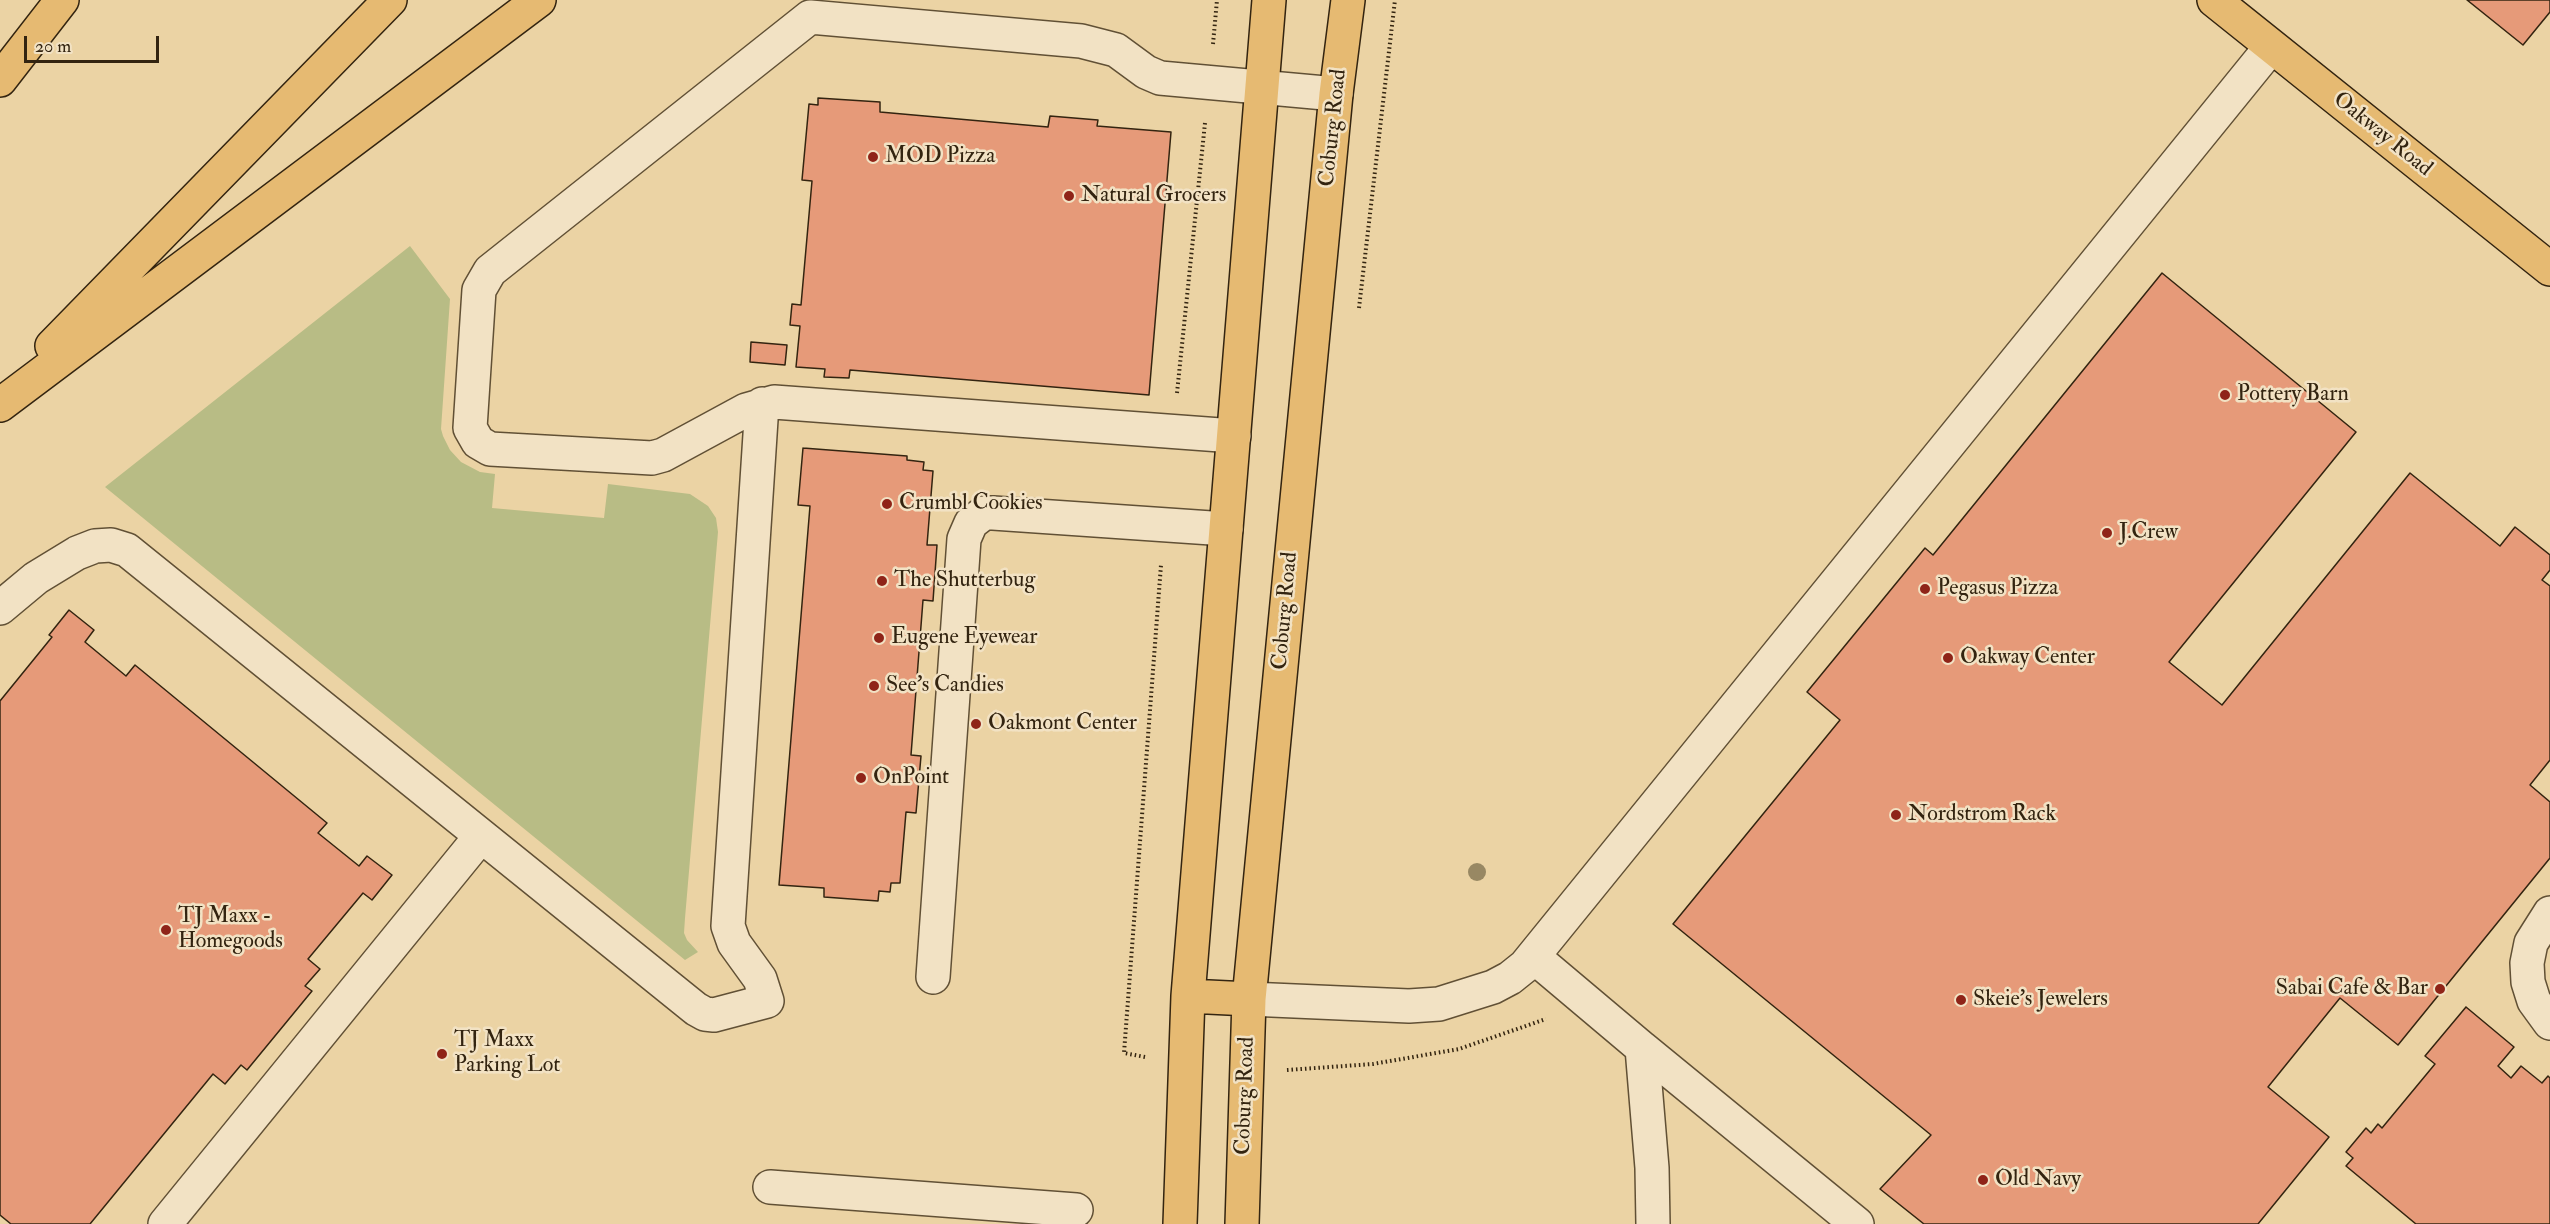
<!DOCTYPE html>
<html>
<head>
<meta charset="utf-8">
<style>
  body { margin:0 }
  #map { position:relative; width:2550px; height:1224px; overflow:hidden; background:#ebd3a4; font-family:"IM FELL Double Pica",serif }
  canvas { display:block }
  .scale { position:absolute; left:24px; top:36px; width:135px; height:27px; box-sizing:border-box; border:3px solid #332410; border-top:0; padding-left:8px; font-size:18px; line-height:21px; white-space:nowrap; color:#332410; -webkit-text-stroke:4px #f2e2c4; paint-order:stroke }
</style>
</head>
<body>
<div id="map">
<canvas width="2550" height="1224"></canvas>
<div class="scale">20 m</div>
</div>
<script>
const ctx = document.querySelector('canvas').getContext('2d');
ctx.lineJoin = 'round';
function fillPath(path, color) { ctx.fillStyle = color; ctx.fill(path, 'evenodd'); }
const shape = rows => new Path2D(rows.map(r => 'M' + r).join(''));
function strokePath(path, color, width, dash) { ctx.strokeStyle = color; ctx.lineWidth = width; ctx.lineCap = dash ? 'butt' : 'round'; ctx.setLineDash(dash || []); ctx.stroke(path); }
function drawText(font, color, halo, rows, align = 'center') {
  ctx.font = font + ' "IM FELL Double Pica",serif'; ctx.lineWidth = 5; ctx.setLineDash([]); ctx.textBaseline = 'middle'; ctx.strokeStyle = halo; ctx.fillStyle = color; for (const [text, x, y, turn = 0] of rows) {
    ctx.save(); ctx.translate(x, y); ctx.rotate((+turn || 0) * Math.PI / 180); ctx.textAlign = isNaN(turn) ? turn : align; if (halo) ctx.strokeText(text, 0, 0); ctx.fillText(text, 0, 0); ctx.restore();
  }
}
fillPath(shape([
  [410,246,450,299,441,429,443,436,450,450,461,462,480,472,495,474,492,508,604,518,608,484,690,494,708,506,716,518,718,532,685,918,684,933,687,940,698,952,685,960,105,487]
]), '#b8bc85');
const building = shape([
  [2467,0,2550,0,2550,12,2523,45,2467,0],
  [818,98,880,102,880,112,1048,127,1050,116,1098,120,1097,126,1171,132,1149,395,850,370,849,378,824,377,825,369,796,367,800,326,790,325,792,304,801,305,812,181,802,180,809,104,818,105,818,98],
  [2162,273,2356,432,2169,662,2222,705,2410,473,2500,546,2515,527,2550,555,2550,570,2542,580,2550,586,2550,760,2530,785,2550,802,2550,858,2398,1045,2340,998,2268,1087,2329,1137,2258,1224,1924,1224,1880,1189,1931,1135,1673,924,1840,720,1807,692,1925,548,1933,555,2162,273],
  [751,342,787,345,785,365,750,362,751,342],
  [803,448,907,456,907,460,924,462,923,470,933,471,927,545,937,545,933,601,923,600,911,755,921,756,916,813,906,812,900,883,891,883,890,892,879,891,878,901,824,897,824,888,779,885,810,506,798,505,803,448],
  [69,610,94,630,85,642,126,676,135,665,327,823,318,833,359,866,367,856,392,875,372,900,363,893,308,959,320,969,305,986,312,991,247,1070,241,1065,225,1084,213,1074,90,1224,11,1224,0,1215,0,701,52,637,49,635,69,610],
  [2466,1007,2514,1047,2498,1066,2511,1078,2521,1066,2542,1083,2548,1076,2550,1078,2550,1224,2416,1224,2346,1166,2353,1158,2346,1152,2366,1128,2371,1133,2378,1124,2382,1128,2435,1064,2425,1056,2466,1007]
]);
fillPath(building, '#e69a79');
strokePath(building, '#332410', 1.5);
const minor = shape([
  [1234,436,774,402,746,410,663,455,652,458,490,449,478,442,470,428,479,290,490,271,810,17,1081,41,1116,50,1146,72,1160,78,1336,94],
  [0,608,36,578,77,553,95,546,111,545,127,550,696,1009,705,1014,714,1015,767,1001,760,979,734,943,728,926,762,404],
  [2550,913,2531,943,2527,963,2528,982,2534,1001,2550,1023],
  [1534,957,1642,1048,1652,1168,1653,1224],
  [933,977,964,539,971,523,984,513,993,513,1226,529],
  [1249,999,1409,1006,1439,1004,1493,987,1510,978,1525,966,2271,47],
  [1642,1048,1857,1224],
  [770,1187,1076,1210],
  [165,1224,481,836]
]);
const major = shape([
  [2214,0,2550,269],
  [1188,996,1249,999],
  [1180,1224,1188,996,1269,0],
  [1242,1224,1249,999,1336,94,1348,0]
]);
const highway = shape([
  [0,80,62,0],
  [52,346,390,0],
  [0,405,539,0]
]);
strokePath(minor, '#615035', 36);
strokePath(major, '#332410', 36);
strokePath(highway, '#332410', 36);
strokePath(shape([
  [1213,44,1217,0],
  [1359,308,1395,0],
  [1177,393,1205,123],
  [1145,1057,1124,1053,1161,565],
  [1287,1070,1373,1064,1459,1049,1546,1019]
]), '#332410', 4, [1.5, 3]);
strokePath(minor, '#f2e2c4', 33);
strokePath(major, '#e6ba72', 33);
strokePath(highway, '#e6ba72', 33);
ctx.fillStyle = '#988863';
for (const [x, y] of [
  [1477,872]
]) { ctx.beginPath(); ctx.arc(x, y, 9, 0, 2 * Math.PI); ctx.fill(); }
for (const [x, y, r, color] of [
  [873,157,6,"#8f2418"],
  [1069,196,6,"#8f2418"],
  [2225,395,6,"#8f2418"],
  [887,504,6,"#8f2418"],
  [2107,533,6,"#8f2418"],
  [882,581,6,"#8f2418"],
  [1925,589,6,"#8f2418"],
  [879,638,6,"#8f2418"],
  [1948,658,6,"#8f2418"],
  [874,686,6,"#8f2418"],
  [976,724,6,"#8f2418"],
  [861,778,6,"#8f2418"],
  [1896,815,6,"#8f2418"],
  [166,930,6,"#8f2418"],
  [2440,989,6,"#8f2418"],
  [1961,1000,6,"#8f2418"],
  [442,1054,6,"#8f2418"],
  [1983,1180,6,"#8f2418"]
]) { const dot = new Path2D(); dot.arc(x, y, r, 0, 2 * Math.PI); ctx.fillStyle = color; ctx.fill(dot); strokePath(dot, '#f2e2c4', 2); }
drawText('22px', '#332410', '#f2e2c4', [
  ["Coburg Road",1334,128,-84],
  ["Oakway Road",2382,135,39],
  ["Coburg Road",1286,611,-85],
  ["Coburg Road",1246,1096,-88]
]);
drawText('22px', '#332410', '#f2e2c4', [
  ["MOD Pizza",885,157],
  ["Natural Grocers",1081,196],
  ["Pottery Barn",2237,395],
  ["Crumbl Cookies",899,504],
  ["J.Crew",2119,533],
  ["The Shutterbug",894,581],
  ["Pegasus Pizza",1937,589],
  ["Eugene Eyewear",891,638],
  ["Oakway Center",1960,658],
  ["See's Candies",886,686],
  ["Oakmont Center",988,724],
  ["OnPoint",873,778],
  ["Nordstrom Rack",1908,815],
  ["TJ Maxx -",178,917],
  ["Homegoods",178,942],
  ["Sabai Cafe & Bar",2428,989,"right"],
  ["Skeie's Jewelers",1973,1000],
  ["TJ Maxx",454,1041],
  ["Parking Lot",454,1066],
  ["Old Navy",1995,1180]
], 'left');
</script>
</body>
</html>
